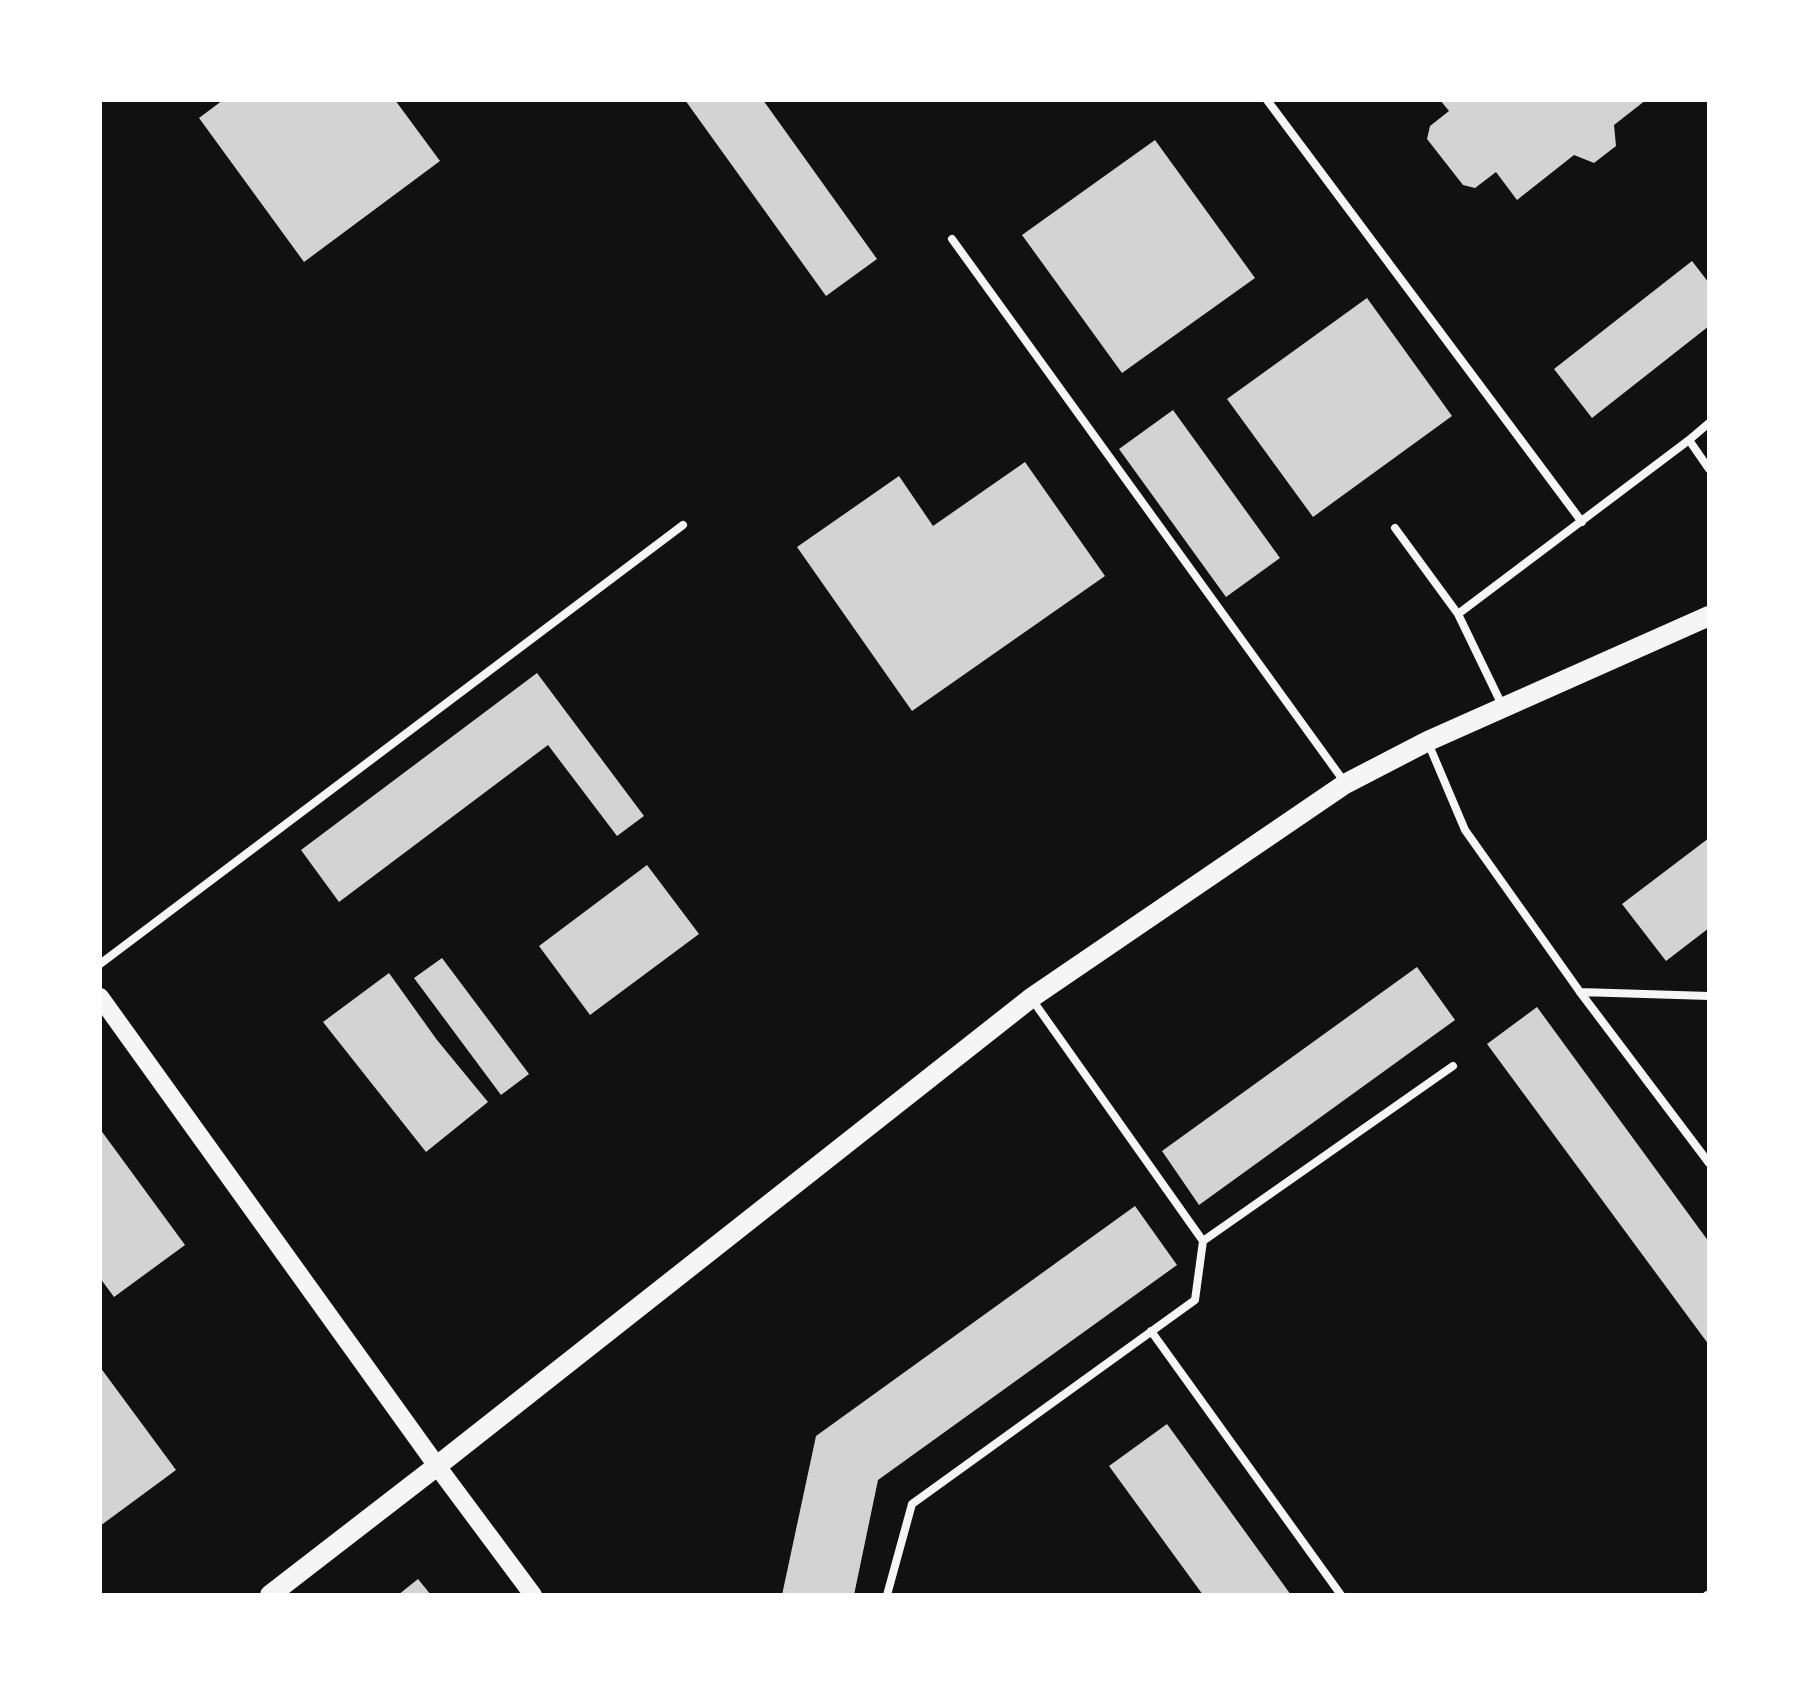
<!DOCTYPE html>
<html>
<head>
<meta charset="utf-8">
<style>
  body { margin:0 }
  #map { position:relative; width:1809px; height:1695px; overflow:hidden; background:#111; font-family:"Nunito Sans",sans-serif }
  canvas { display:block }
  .frame { position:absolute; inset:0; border:102px solid #fff; pointer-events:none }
</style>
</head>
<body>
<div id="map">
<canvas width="1809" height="1695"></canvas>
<div class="frame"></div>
</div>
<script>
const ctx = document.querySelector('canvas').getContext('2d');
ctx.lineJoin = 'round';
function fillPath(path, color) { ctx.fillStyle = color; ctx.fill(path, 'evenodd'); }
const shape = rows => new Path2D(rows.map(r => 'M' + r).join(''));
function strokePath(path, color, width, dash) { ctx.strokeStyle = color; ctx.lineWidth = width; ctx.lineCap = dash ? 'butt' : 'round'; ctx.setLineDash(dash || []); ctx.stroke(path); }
fillPath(shape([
  [223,100,395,100,440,161,304,262,199,118],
  [685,100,763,100,877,259,826,296],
  [1440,100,1646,100,1614,125,1616,146,1594,163,1574,155,1517,200,1496,172,1475,188,1463,185,1427,139,1430,126,1449,111],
  [1155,140,1255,278,1122,373,1022,235],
  [1692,261,1709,283,1709,326,1592,418,1554,369],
  [1367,298,1452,416,1313,517,1227,399],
  [1173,410,1280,558,1226,597,1119,449],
  [1025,462,1105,576,912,711,797,547,899,476,933,526],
  [537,673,644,816,617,836,548,745,339,902,301,850],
  [1709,838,1709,928,1666,961,1622,904],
  [647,865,699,934,590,1015,539,946],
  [442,958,529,1074,501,1095,414,978],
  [1417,967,1455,1020,1199,1205,1162,1151],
  [389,973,437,1040,488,1102,426,1152,323,1022],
  [1537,1007,1709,1242,1709,1345,1487,1044],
  [100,1129,185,1245,114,1297,100,1278],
  [1135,1206,1177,1265,878,1480,854,1595,782,1595,816,1436],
  [100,1367,176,1470,100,1526],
  [1167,1424,1291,1595,1203,1595,1109,1466],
  [418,1579,431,1595,398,1595]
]), '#d3d3d3');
strokePath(shape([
  [1267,100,1582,522],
  [952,239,1343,780],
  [1689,440,1709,423],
  [1395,528,1458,614],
  [1502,705,1458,614,1689,440,1709,469],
  [1429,745,1465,830,1580,992,1709,1163],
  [100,964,683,525],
  [1580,992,1709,996],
  [1203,1241,1453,1066],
  [1151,1331,1341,1595],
  [887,1595,912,1504,1195,1300,1203,1241,1031,998],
  [1707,1595,1709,1594]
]), '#f5f5f5', 8);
strokePath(shape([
  [100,997,437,1466,533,1595]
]), '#f5f5f5', 18);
strokePath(shape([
  [270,1595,437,1466,1031,998,1345,784,1428,741,1709,616]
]), '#f5f5f5', 20);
</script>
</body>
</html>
